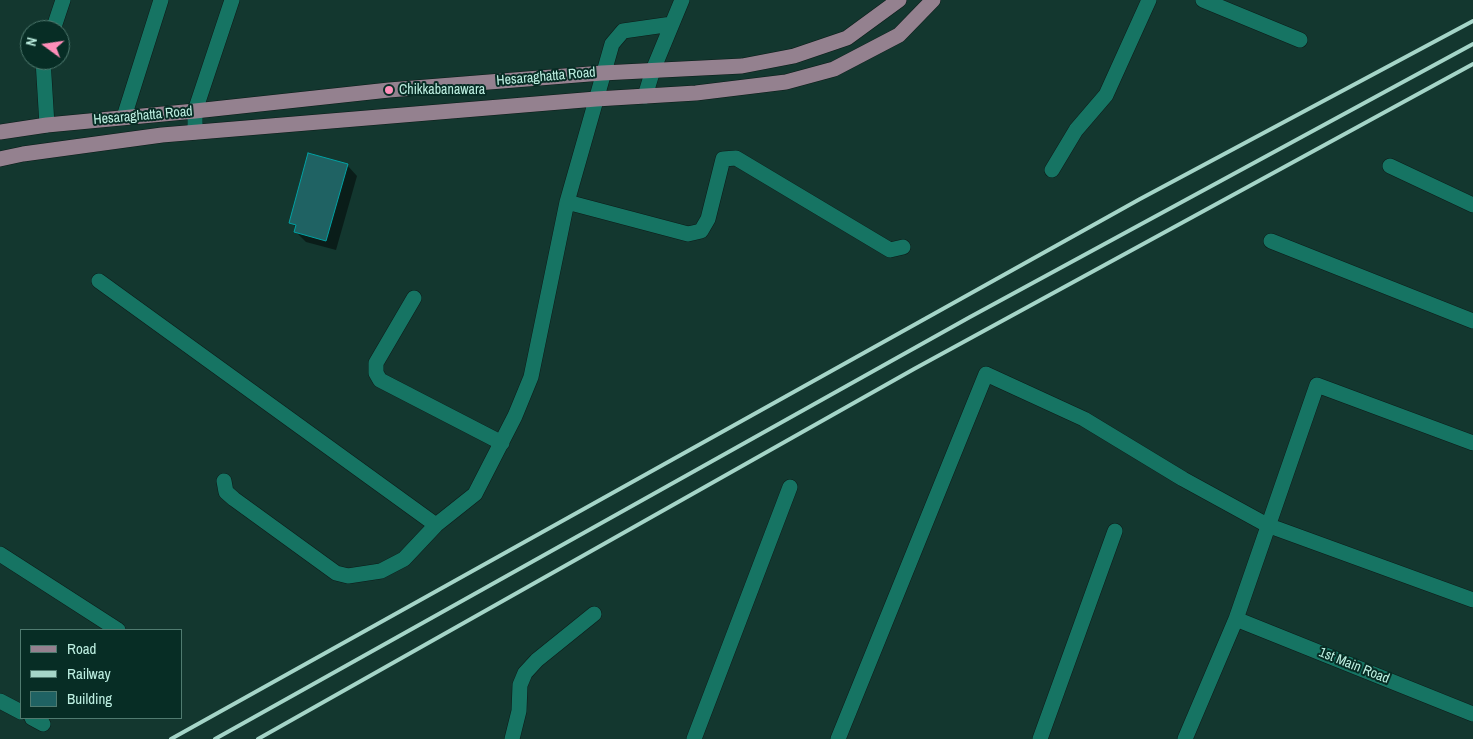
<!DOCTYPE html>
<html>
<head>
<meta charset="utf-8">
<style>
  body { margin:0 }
  #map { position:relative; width:1473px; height:739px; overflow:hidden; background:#13372f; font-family:"Archivo Narrow",sans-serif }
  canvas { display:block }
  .legend { position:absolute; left:20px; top:629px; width:162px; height:90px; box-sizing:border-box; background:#072d25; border:1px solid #507b70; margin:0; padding:6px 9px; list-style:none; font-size:15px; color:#bdefe1 }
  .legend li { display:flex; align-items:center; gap:10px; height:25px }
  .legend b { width:25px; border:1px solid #507b70 }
  .north { position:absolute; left:20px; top:20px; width:50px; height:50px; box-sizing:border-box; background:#072d25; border:1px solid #507b70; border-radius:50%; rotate:284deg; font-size:14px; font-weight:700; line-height:20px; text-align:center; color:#bdefe1 }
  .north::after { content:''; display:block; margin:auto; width:18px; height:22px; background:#ff8eb9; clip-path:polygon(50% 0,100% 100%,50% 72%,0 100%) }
</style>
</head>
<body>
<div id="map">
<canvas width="1473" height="739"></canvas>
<ul class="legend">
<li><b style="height:6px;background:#94818f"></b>Road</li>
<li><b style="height:6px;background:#a5d5c8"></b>Railway</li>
<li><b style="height:14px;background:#1f6263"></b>Building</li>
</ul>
<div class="north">N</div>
</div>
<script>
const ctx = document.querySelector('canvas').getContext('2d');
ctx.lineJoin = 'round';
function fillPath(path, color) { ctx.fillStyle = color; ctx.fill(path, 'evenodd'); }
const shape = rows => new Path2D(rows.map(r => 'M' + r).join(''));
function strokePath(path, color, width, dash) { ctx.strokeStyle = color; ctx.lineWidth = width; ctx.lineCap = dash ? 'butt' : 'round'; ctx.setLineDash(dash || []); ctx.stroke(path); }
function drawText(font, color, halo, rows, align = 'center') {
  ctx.font = font + ' "Archivo Narrow",sans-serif'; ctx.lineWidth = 4; ctx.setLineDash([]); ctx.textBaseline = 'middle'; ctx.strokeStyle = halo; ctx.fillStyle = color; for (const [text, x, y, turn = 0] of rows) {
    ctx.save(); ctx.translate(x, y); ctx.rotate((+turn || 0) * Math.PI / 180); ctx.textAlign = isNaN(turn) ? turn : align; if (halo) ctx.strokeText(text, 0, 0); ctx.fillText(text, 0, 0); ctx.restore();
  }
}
fillPath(shape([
  [347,165,357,176,336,250,306,242,296,232,297,228,290,222]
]), '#0007');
const building = shape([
  [308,153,348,164,326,241,294,232,296,225,289,223,308,153]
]);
fillPath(building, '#1f6263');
strokePath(building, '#01a2a4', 1);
const minor = shape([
  [1203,0,1300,40],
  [53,30,63,0],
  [43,60,47,125],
  [645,96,653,70,682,0],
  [124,117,161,0],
  [195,132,195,111,232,0],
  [1390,166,1473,205],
  [1052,170,1076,130,1106,95,1149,0],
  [567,202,688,234,701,231,708,219,723,159,736,158,890,250,903,247],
  [1271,241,1473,321],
  [99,281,436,525],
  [414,298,376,363,376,373,380,380,502,443],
  [224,481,226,492,234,499,336,573,348,576,381,571,404,559,436,525,475,494,515,416,531,377,567,202,612,44,623,31,672,24],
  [0,554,118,630],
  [1236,619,1473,714],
  [0,701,21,712],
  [32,718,43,724],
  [512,739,519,711,520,685,525,673,537,660,594,614],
  [694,739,790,487],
  [838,739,986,374,1084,419,1183,479,1267,525,1473,600],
  [1040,739,1115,531],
  [1185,739,1236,619,1317,385,1473,443]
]);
const major = shape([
  [0,132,47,125,195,111,389,90,602,73,742,66,794,56,847,38,899,0],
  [0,159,23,154,162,135,596,99,696,93,786,82,834,69,899,35,933,0]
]);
strokePath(minor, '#0c1b18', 16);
strokePath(major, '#0c1b18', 16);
strokePath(minor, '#167463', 15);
strokePath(major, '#94818f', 15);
strokePath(shape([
  [171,739,1140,199,1473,21],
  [215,739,970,317,1473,44],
  [258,739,914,369,1473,64]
]), '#a5d5c8', 4);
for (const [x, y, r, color] of [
  [389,90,5,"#ff8eb9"]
]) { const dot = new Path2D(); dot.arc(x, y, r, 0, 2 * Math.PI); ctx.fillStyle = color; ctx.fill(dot); strokePath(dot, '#072d25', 2); }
drawText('14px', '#bdefe1', '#072d25', [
  ["Hesaraghatta Road",546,77,-5],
  ["Hesaraghatta Road",143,116,-5],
  ["1st Main Road",1354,666,22]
]);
drawText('14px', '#bdefe1', '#072d25', [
  ["Chikkabanawara",399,90]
], 'left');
</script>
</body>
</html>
